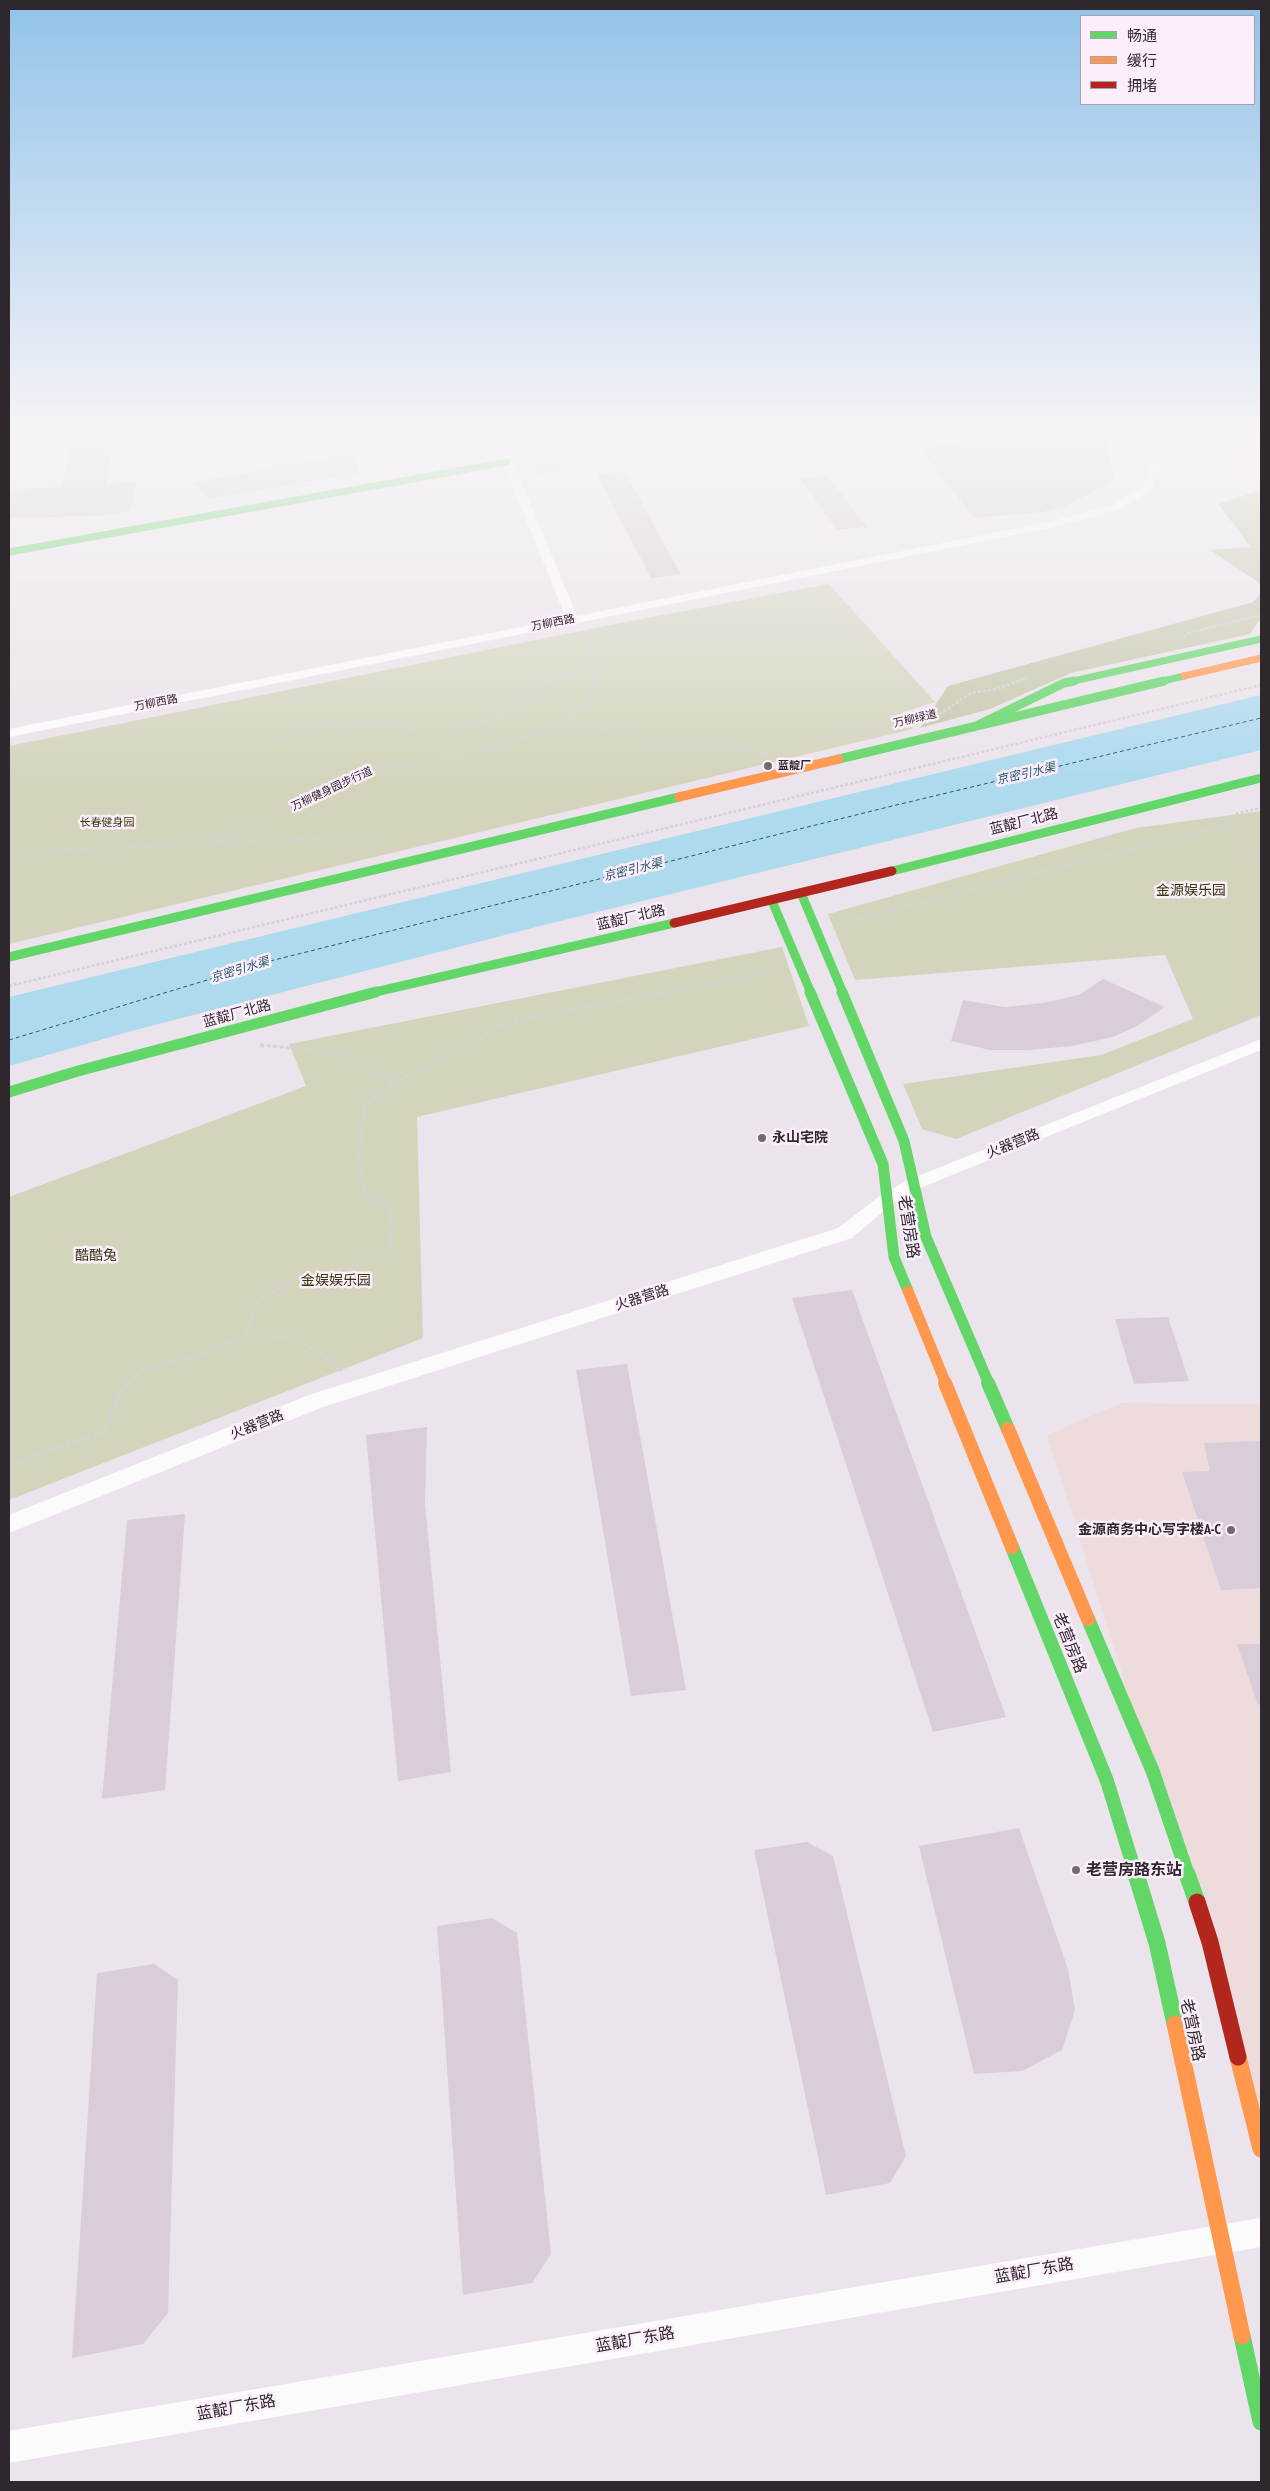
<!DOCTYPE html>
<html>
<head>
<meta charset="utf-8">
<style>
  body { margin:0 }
  #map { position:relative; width:1270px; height:2491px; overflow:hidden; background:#ece4ec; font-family:"PT Sans Narrow","Noto Sans SC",sans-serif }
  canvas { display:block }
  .frame { position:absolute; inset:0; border:10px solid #2e282e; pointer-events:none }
  .legend { position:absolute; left:1080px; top:15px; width:175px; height:90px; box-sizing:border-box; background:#fdeefc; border:1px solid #aa9faa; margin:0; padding:6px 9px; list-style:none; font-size:15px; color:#2e282e }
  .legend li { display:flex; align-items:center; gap:10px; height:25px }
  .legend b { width:25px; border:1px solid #aa9faa }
</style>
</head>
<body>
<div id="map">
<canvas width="1270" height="2491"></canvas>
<div class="frame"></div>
<ul class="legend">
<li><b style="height:6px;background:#63d668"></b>畅通</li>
<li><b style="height:6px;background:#ff974d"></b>缓行</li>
<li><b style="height:6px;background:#b3261e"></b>拥堵</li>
</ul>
</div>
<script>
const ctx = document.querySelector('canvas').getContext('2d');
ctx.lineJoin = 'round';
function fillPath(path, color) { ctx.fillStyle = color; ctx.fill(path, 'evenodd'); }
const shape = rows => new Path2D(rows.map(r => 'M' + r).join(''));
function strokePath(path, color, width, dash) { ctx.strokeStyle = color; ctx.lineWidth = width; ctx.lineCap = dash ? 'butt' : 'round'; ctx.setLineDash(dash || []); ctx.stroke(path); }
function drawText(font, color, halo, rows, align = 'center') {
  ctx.font = font + ' "PT Sans Narrow","Noto Sans SC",sans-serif'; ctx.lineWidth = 5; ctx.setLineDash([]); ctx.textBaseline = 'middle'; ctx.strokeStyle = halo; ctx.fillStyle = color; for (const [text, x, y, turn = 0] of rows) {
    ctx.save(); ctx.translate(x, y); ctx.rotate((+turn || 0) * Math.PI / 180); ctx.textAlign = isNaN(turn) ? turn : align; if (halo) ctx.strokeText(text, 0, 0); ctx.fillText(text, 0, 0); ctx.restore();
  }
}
fillPath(shape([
  [1121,1403,1261,1404,1261,2149,1210,1942,1153,1772,1047,1435]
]), '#eedcdd');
fillPath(shape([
  [519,433,819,433,536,475],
  [829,433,885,433,896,448,873,446]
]), '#e8d9e7');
fillPath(shape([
  [829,584,935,702,903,712,913,729,9,944,9,746,625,622],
  [1261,811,1261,1015,956,1139,922,1129,903,1084,1101,1055,1193,1019,1165,955,855,980,828,914,1136,828],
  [782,947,809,1026,417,1117,423,1338,9,1500,9,1197,306,1086,289,1044]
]), '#d4d4bd');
fillPath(shape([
  [1261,490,1261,584,1210,550,1251,547,1218,504],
  [1261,593,1261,618,1250,634,1071,673,990,709,920,728,948,686,1253,602]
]), '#c8c7ad');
fillPath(shape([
  [1261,695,1261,750,548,924,135,1030,9,1066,9,997]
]), '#aedaee');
strokePath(shape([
  [9,1040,270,961,888,807,1261,718]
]), '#24596b', 1, [4, 3]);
fillPath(shape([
  [74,433,115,433,106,484,137,482,130,511,99,516,9,518,9,489,62,487],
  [979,433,1104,433,1115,480,1068,505,1042,512,974,518,920,449,958,444],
  [356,454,359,473,208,499,195,482],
  [625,471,661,539,681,574,651,578,597,474],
  [828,476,867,527,837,530,800,479],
  [1103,979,1165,1007,1137,1026,1113,1037,1072,1046,1029,1050,990,1050,951,1041,963,1000,1005,1007,1043,1003,1079,995],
  [852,1290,1006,1717,933,1732,792,1298],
  [1168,1317,1189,1381,1134,1384,1115,1319],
  [627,1364,686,1690,631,1696,576,1370],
  [427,1427,425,1504,451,1772,398,1781,366,1435],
  [1261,1441,1261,1588,1221,1590,1182,1472,1210,1471,1204,1443],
  [185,1514,165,1790,102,1799,127,1520],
  [1237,1644,1261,1644,1261,1704,1258,1705],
  [1019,1828,1068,1969,1075,2010,1062,2050,1022,2071,974,2074,919,1846],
  [807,1842,833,1856,906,2156,890,2183,826,2195,754,1850],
  [492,1918,517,1933,551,2254,532,2283,463,2295,437,1926],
  [154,1964,178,1980,168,2313,143,2344,72,2358,97,1973]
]), '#d9cdd9');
strokePath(shape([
  [582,633,591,647,593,682],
  [1184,637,1188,633,1261,615],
  [544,682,558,676,573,675,581,670,593,669],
  [1016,682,1027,678]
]), '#d5d2d5', 2, [2.5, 1]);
strokePath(shape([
  [560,726,630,731,651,751,727,744,762,754,776,753],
  [456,727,492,719,504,713,546,681],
  [271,740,305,728,342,722,388,724,418,730],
  [813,744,831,736,941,713,971,693,996,689,1019,681],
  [1226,825,1235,814,1261,808],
  [217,843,365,836,371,841,370,851],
  [9,853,214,843,378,768,466,756,560,726,587,703,593,681],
  [837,924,1226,825,1253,858,1261,857],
  [9,986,1261,685],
  [660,993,777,971]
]), '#d5d2d5', 2.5, [3, 2]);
strokePath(shape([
  [260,1045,343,1053,393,1083],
  [246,1335,293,1338,325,1355,342,1371],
  [128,1384,142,1369,203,1355,246,1335,256,1303,296,1277,344,1272,390,1251,390,1209,365,1193,359,1160,364,1105,393,1083,472,1044,495,1027,525,1019,667,992]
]), '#d5d2d5', 3, [4, 2.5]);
strokePath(shape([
  [9,1465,104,1432,120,1393,129,1383]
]), '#d5d2d5', 4, [4.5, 3]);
fillPath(shape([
  [491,433,501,433,577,616,1053,521,1110,506,1143,487,1150,473,1148,457,1127,433,1138,433,1157,454,1160,473,1151,491,1118,510,1054,527,9,737,9,729,566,618,491,433],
  [882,433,893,433,897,439,904,440,931,439,952,433,965,433,949,442,904,446,890,444,882,433],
  [1261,1039,1261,1050,920,1188,893,1203,852,1238,323,1407,9,1533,9,1515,309,1395,838,1228,881,1195,908,1180,1261,1039],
  [1261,2218,1261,2247,9,2463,9,2431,1261,2218]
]), '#fcfbfc');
strokePath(shape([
  [9,552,507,462],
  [1069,682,1261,639],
  [1159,682,1184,676]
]), '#63d668', 7);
strokePath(shape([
  [974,727,1064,683,1074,681],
  [839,759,1164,681],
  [892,871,1261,778],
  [801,893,843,993],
  [772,901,811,993],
  [9,957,679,797],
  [371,993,674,923]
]), '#63d668', 9);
strokePath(shape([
  [810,992,883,1164,894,1257,908,1291],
  [842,992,904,1141,926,1237,989,1384],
  [9,1092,78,1071,376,992]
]), '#63d668', 11);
strokePath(shape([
  [988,1383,1008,1429],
  [1012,1547,1107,1781,1136,1875],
  [1088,1619,1153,1772,1188,1875]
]), '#63d668', 14);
strokePath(shape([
  [1136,1874,1157,1943,1175,2024],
  [1187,1874,1197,1902],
  [1242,2336,1261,2422]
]), '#63d668', 17);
strokePath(shape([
  [1184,676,1261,658]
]), '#ff974d', 7);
strokePath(shape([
  [679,797,839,759]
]), '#ff974d', 9);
strokePath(shape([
  [908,1291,946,1384]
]), '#ff974d', 11);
strokePath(shape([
  [945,1383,1012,1547],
  [1008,1429,1088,1619]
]), '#ff974d', 14);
strokePath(shape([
  [1175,2024,1242,2336],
  [1238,2057,1261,2149]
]), '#ff974d', 17);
strokePath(shape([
  [674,923,892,871]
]), '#b3261e', 9);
strokePath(shape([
  [1197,1902,1210,1942,1238,2057]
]), '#b3261e', 17);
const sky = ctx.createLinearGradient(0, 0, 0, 782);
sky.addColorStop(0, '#91c3ea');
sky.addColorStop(0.55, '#f6f3f6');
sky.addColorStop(1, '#f6f3f600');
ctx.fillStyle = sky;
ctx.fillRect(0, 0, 1270, 782);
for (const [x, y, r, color] of [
  [768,766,5,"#706a70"],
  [762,1138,5,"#706a70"],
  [1231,1530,5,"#706a70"],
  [1076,1870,5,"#706a70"]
]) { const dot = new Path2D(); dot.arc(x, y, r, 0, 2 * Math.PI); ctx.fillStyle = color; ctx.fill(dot); strokePath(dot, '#fdeefc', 2); }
drawText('11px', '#2e282e', '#fdeefc', [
  ["万柳西路",553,623,-11],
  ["万柳西路",156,703,-11],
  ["万柳绿道",915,719,-13],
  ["万柳健身园步行道",332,789,-25]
]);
drawText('bold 11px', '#2e282e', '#fdeefc', [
  ["蓝靛厂",778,766]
], 'left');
drawText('11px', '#34380c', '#fdeefc', [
  ["长春健身园",107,823]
]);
drawText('italic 12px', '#24596b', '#fdeefc', [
  ["京密引水渠",1026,774,-13],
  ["京密引水渠",633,870,-14],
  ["京密引水渠",240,970,-17]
]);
drawText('14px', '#2e282e', '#fdeefc', [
  ["蓝靛厂北路",1024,822,-14],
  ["蓝靛厂北路",631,918,-13],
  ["蓝靛厂北路",237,1014,-15],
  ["火器营路",1013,1144,-22],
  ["火器营路",642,1298,-17],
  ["火器营路",257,1425,-22]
]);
drawText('14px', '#34380c', '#fdeefc', [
  ["金源娱乐园",1191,891],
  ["酷酷兔",96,1256],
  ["金娱娱乐园",336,1281]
]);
drawText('bold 14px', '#2e282e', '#fdeefc', [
  ["永山宅院",772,1138],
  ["金源商务中心写字楼A-C",1221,1530,"right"]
], 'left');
drawText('16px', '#2e282e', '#fdeefc', [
  ["老营房路",908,1227,81],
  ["老营房路",1069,1643,68],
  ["老营房路",1192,2030,78],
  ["蓝靛厂东路",1034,2271,-10],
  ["蓝靛厂东路",635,2340,-10],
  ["蓝靛厂东路",236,2408,-10]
]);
drawText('bold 16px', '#2e282e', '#fdeefc', [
  ["老营房路东站",1086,1870]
], 'left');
</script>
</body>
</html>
